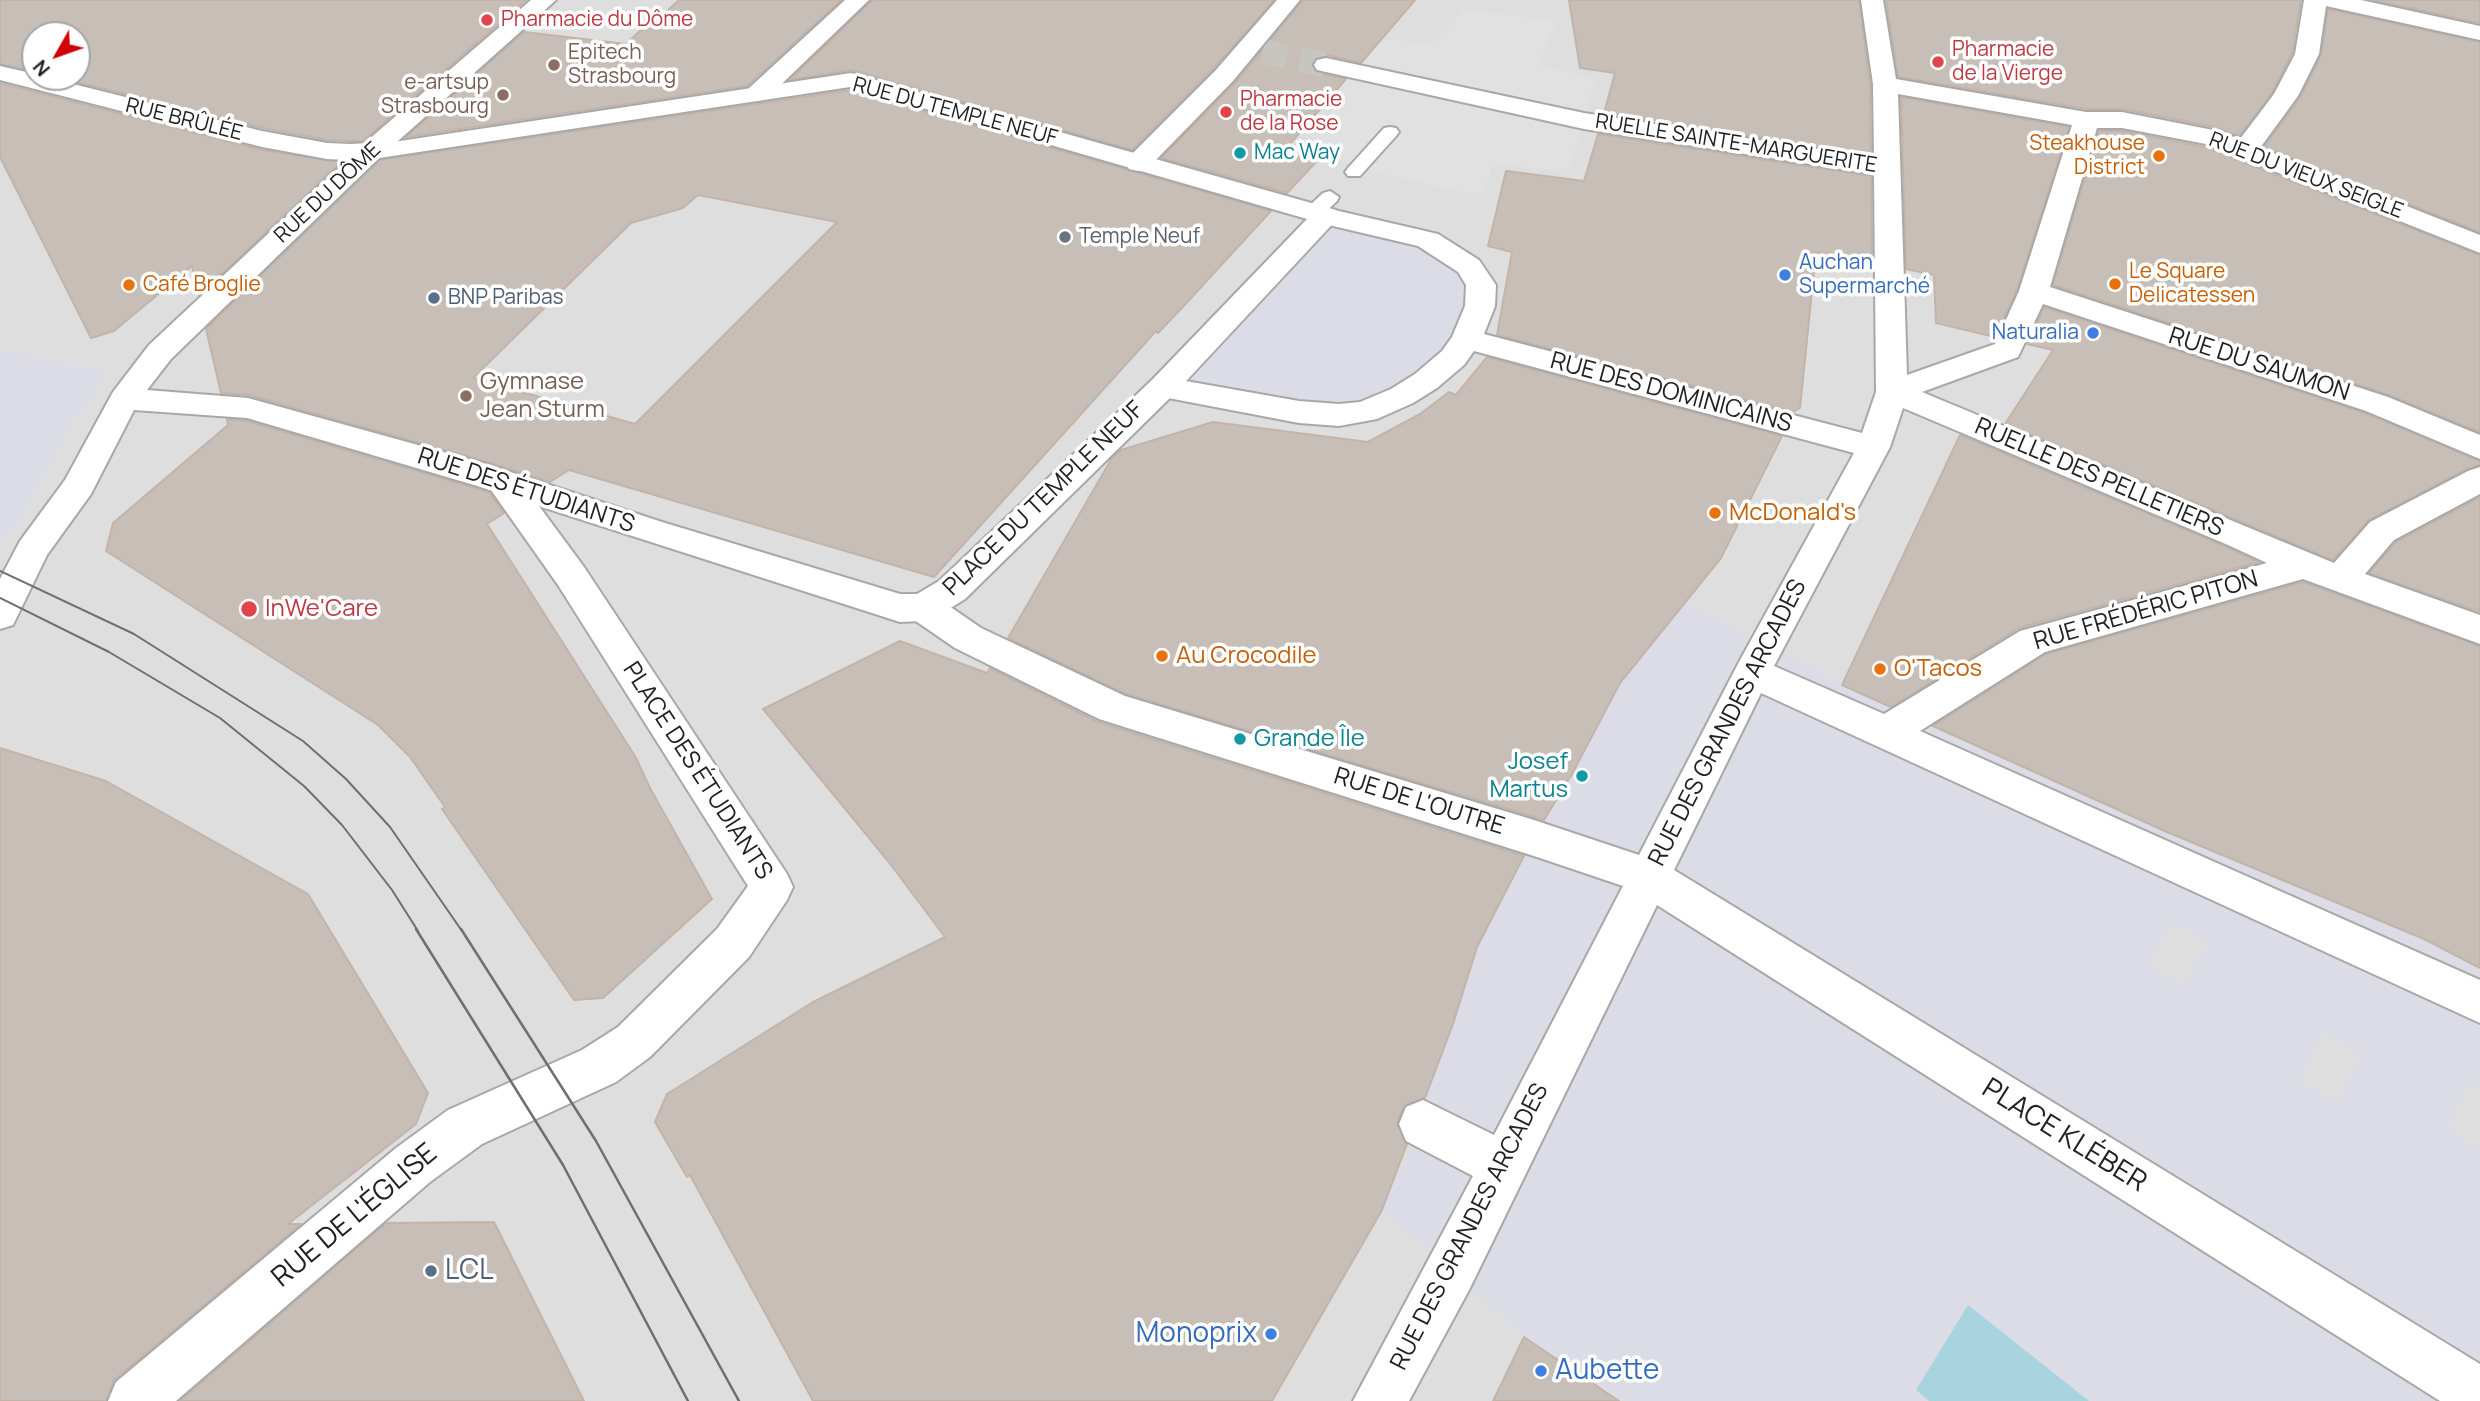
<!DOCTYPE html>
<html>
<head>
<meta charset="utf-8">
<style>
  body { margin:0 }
  #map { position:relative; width:2480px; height:1401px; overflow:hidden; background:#f1eee8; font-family:Manrope,sans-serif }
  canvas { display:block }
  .north { position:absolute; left:21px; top:21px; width:70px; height:70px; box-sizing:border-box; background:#fff; border:2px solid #a6a6a6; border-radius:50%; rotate:230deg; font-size:19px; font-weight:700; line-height:28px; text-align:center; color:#212121 }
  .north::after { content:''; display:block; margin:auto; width:24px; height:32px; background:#d20007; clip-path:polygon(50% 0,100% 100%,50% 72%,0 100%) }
</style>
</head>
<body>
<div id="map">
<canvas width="2480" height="1401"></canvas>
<div class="north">N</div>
</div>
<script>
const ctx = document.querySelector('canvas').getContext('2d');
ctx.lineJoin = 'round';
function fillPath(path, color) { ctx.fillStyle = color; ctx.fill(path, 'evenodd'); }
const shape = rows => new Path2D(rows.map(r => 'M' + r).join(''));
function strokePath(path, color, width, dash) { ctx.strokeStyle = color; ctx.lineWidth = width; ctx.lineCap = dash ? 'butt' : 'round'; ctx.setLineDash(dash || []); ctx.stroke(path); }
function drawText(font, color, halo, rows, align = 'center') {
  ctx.font = font + ' Manrope,sans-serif'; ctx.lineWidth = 7; ctx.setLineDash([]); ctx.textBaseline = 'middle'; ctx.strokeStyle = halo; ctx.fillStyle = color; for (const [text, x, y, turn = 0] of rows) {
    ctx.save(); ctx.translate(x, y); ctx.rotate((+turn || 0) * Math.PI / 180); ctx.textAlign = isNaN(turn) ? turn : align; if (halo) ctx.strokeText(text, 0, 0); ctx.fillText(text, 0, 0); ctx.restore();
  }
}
fillPath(shape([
  [0,0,2480,0,2480,1401,0,1401],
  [35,35,77,35,77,77,35,77]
]), '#dfdede');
fillPath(shape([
  [1463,10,1557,21,1538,64,1595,80,1570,167,1559,171,1496,164,1492,167,1484,191,1473,194,1371,171,1311,152,1307,148,1334,107,1320,96,1360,37,1434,44]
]), '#e1e1e1');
fillPath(shape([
  [1326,216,1378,227,1469,266,1467,339,1366,412,1163,387],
  [0,349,110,373,72,423,22,519,0,545],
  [1685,603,1894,709,2143,822,2424,939,2480,968,2480,1089,2469,1083,2448,1129,2480,1150,2480,1401,2089,1401,1968,1305,1916,1390,1929,1401,1627,1401,1580,1369,1577,1373,1524,1337,1382,1210,1423,1125,1426,1095,1454,1021,1477,947,1522,861,1620,683],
  [2173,923,2207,944,2182,985,2147,963],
  [2323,1033,2361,1056,2337,1102,2299,1078]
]), '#dcdce7');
fillPath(shape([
  [1968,1305,2089,1401,1929,1401,1916,1390]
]), '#a8d4df');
const building = shape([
  [0,0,526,0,363,141,351,141,327,140,263,128,56,77,77,77,77,35,35,35,35,71,0,64,0,0],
  [679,0,841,0,747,86,406,137,524,32,626,44,660,12,666,12,679,0],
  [872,0,1274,0,1213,69,1132,150,852,70,790,80,872,0],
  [1303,0,1415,0,1361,63,1327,55,1315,59,1312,66,1316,73,1346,79,1283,152,1316,162,1287,193,1161,158,1235,83,1303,0],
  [1569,0,1859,0,1870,84,1871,155,1604,113,1615,73,1580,68,1569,0],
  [1886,0,2301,0,2292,53,2272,93,2239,136,2214,127,2123,109,2086,109,1898,77,1886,0],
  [2373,0,2480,0,2480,23,2373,0],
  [2328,9,2480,42,2480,232,2264,147,2300,98,2321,55,2328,9],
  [0,83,262,150,341,162,199,295,192,266,114,331,91,338,0,157,0,83],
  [850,90,1271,211,1180,310,1158,333,1156,331,934,577,569,470,550,482,484,461,249,395,221,393,206,329,380,160,850,90],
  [698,195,837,222,635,424,473,378,631,223,683,208,698,195],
  [1901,97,2069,127,2017,290,1995,337,1936,323,1934,275,1906,269,1901,97],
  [2099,131,2122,131,2205,147,2480,255,2480,432,2389,395,2053,285,2099,131],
  [1598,134,1871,176,1872,263,1816,252,1800,408,1793,412,1497,335,1512,252,1488,246,1506,171,1584,181,1598,134],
  [2044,307,2365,413,2480,461,2480,465,2467,469,2369,520,2333,560,2005,424,2053,350,2027,344,2044,307],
  [1487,357,1782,436,1721,558,1620,683,1572,774,1544,820,1126,694,1008,638,1112,458,1121,450,1213,422,1368,442,1420,414,1449,392,1456,395,1487,357],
  [227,419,247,421,489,492,504,513,487,524,635,756,650,788,712,899,603,998,574,1000,442,809,445,807,410,757,378,725,106,551,113,523,228,425,227,419],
  [1960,435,2227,547,2259,562,2019,628,1891,707,1842,685,1960,435],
  [2480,497,2480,612,2369,573,2396,542,2480,497],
  [2303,582,2480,646,2480,968,2424,939,2167,832,1933,726,2046,654,2303,582],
  [900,641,987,673,990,668,1098,722,1524,856,1477,947,1453,1024,1425,1098,1405,1105,1397,1123,1407,1144,1382,1210,1272,1401,813,1401,690,1175,687,1177,655,1122,667,1094,813,1002,945,937,888,861,763,709,900,641],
  [0,748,106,781,308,894,428,1093,416,1124,288,1224,301,1224,114,1380,106,1401,0,1401,0,748],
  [494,1222,584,1401,180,1401,386,1223,494,1222],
  [1524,1337,1619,1401,1493,1401,1524,1337]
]);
fillPath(building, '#c6beb7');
strokePath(building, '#c3b4aa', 2);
strokePath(shape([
  [1263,51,1326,65]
]), '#c7c5c0', 25, [25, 13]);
const service = shape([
  [1390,127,1396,128,1399,132,1396,136,1360,176,1348,176,1345,172,1348,168,1384,128,1390,127],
  [1330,191,1339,197,1337,201,1320,217,1306,217,1304,213,1306,209,1323,193,1330,191]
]);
const pedestrian = shape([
  [531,0,556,0,379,158,370,160,361,158,357,152,361,146,531,0],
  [845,0,869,0,766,99,757,101,748,99,745,94,748,89,845,0],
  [1277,0,1300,0,1233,81,1147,169,1138,171,1129,169,1125,163,1129,157,1215,71,1277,0],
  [1861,0,1883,0,1896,79,2086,112,2122,112,2213,130,2240,139,2274,94,2295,54,2304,0,2361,0,2480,26,2480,40,2326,6,2319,54,2298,96,2260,148,2480,235,2480,253,2206,144,2122,128,2097,128,2050,287,2388,397,2480,435,2480,459,2366,411,2043,304,2018,357,1922,392,2334,563,2370,522,2468,471,2480,467,2480,494,2394,540,2365,574,2480,615,2480,644,2303,579,2045,652,1920,731,2480,980,2480,1023,1761,693,1674,870,2480,1364,2480,1401,2440,1401,1657,905,1469,1290,1409,1401,1353,1401,1473,1176,1406,1141,1399,1124,1406,1107,1423,1100,1494,1135,1623,886,1534,856,1099,719,955,648,910,617,905,607,910,597,923,593,936,597,981,628,1125,696,1534,820,1639,855,1739,662,1854,453,1474,351,1464,365,1437,388,1413,403,1377,419,1339,426,1299,423,1163,397,1152,394,1147,387,1152,380,1163,377,1299,401,1339,404,1360,402,1391,389,1415,374,1442,351,1452,337,1465,306,1466,285,1458,272,1418,246,1316,222,1312,216,1316,210,1326,208,1438,234,1479,260,1496,285,1495,306,1484,334,1862,433,1876,392,1874,174,1584,129,1326,72,1317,70,1314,65,1317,60,1326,58,1584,113,1874,158,1873,84,1861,0],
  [1898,94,2072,125,2019,291,1995,344,1907,375,1898,94],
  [1903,408,2228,545,2267,563,2020,631,1884,714,1774,666,1890,447,1903,408]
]);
const minor = shape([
  [0,66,35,74,35,77,45,77,262,131,327,143,351,144,400,141,851,73,1336,210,1340,216,1174,394,965,599,936,617,923,621,900,622,539,506,584,567,787,874,793,887,787,900,749,957,650,1057,616,1082,482,1144,430,1182,176,1401,108,1401,116,1382,396,1148,448,1110,582,1050,618,1027,717,929,748,886,558,585,491,490,247,418,134,410,91,494,47,555,13,625,0,629,0,579,20,541,65,480,113,392,149,345,347,160,327,159,262,147,0,80,0,66],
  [850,87,1307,219,1152,380,939,581,917,594,900,594,662,522,483,463,248,398,147,390,171,359,379,158,850,87]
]);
strokePath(service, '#a8a8a8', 4);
strokePath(pedestrian, '#a8a8a8', 4);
strokePath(minor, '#a8a8a8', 4);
fillPath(service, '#fff');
fillPath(pedestrian, '#fff');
fillPath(minor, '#fff');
strokePath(shape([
  [0,571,134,634,303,741,346,779,390,827,462,931],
  [0,598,109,652,220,718,304,786,342,825,392,890,418,931]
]), '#6f6f6f', 2);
strokePath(shape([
  [416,929,563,1165,688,1401],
  [461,929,596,1141,739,1401]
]), '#6f6f6f', 2.5);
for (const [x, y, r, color] of [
  [487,20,7,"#e0444e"],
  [1938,62,7,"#e0444e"],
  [554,65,7,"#8d6e63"],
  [503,95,7,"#8d6e63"],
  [1226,112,7,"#e0444e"],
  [1240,153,7,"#0f9aa8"],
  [2159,156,7,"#e8710a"],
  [1065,237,7,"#6b7280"],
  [1785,275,7,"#3f7fe0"],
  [2115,284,7,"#e8710a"],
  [129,285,7,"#e8710a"],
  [434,298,7,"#5c6f8a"],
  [2093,333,7,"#3f7fe0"],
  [466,396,7,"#8d6e63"],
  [1715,513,7,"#e8710a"],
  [249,609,9,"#e0444e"],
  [1162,656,7,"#e8710a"],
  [1880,669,7,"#e8710a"],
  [1240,739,7,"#0f9aa8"],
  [1582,776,7,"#0f9aa8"],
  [431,1271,7,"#5c6f8a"],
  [1271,1334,7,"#3f7fe0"],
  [1541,1371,7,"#3f7fe0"]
]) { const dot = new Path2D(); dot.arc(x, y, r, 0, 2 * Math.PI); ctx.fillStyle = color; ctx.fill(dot); strokePath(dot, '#fff', 2.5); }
drawText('21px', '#be3a42', '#fff', [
  ["Pharmacie du Dôme",501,20],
  ["Pharmacie",1952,50],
  ["de la Vierge",1952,74],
  ["Pharmacie",1240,100],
  ["de la Rose",1240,124]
], 'left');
drawText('21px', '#785e54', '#fff', [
  ["Epitech",568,53],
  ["Strasbourg",568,77],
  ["e-artsup",489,83,"right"],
  ["Strasbourg",489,107,"right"]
], 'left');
drawText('21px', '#212121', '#fff', [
  ["RUE DU TEMPLE NEUF",955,112,15],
  ["RUE BRÛLÉE",184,120,14],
  ["RUELLE SAINTE-MARGUERITE",1736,144,9],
  ["RUE DU VIEUX SEIGLE",2306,176,21],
  ["RUE DU DÔME",328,193,-43]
]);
drawText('21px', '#c56008', '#fff', [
  ["Steakhouse",2145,144,"right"],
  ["District",2145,168,"right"],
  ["Le Square",2129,272],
  ["Delicatessen",2129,296],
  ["Café Broglie",143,285]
], 'left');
drawText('21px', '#0d838f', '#fff', [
  ["Mac Way",1254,153]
], 'left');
drawText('21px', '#5b616d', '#fff', [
  ["Temple Neuf",1079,237]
], 'left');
drawText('21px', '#366cbe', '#fff', [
  ["Auchan",1799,263],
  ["Supermarché",1799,287],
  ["Naturalia",2079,333,"right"]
], 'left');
drawText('21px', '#4e5e75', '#fff', [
  ["BNP Paribas",448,298]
], 'left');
drawText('24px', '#212121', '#fff', [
  ["RUE DU SAUMON",2259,365,18],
  ["RUE DES DOMINICAINS",1671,393,15],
  ["RUELLE DES PELLETIERS",2099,478,23],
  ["RUE DES ÉTUDIANTS",526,491,18],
  ["PLACE DU TEMPLE NEUF",1044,499,-44],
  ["RUE FRÉDÉRIC PITON",2146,611,-16],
  ["RUE DES GRANDES ARCADES",1728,723,-63],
  ["PLACE DES ÉTUDIANTS",697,771,57],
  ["RUE DE L'OUTRE",1419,802,17],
  ["RUE DES GRANDES ARCADES",1470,1227,-63]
]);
drawText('24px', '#785e54', '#fff', [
  ["Gymnase",480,382],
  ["Jean Sturm",480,410]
], 'left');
drawText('24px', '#c56008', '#fff', [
  ["McDonald's",1729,513],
  ["Au Crocodile",1176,656],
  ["O'Tacos",1894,669]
], 'left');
drawText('24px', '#be3a42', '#fff', [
  ["InWe'Care",265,609]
], 'left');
drawText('24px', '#0d838f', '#fff', [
  ["Grande Île",1254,739],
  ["Josef",1568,762,"right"],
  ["Martus",1568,790,"right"]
], 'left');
drawText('28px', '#212121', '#fff', [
  ["PLACE KLÉBER",2064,1136,32],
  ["RUE DE L'ÉGLISE",355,1216,-40]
]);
drawText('28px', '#4e5e75', '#fff', [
  ["LCL",445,1271]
], 'left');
drawText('28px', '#366cbe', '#fff', [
  ["Monoprix",1257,1334],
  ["Aubette",1555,1371,"left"]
], 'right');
</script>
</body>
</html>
